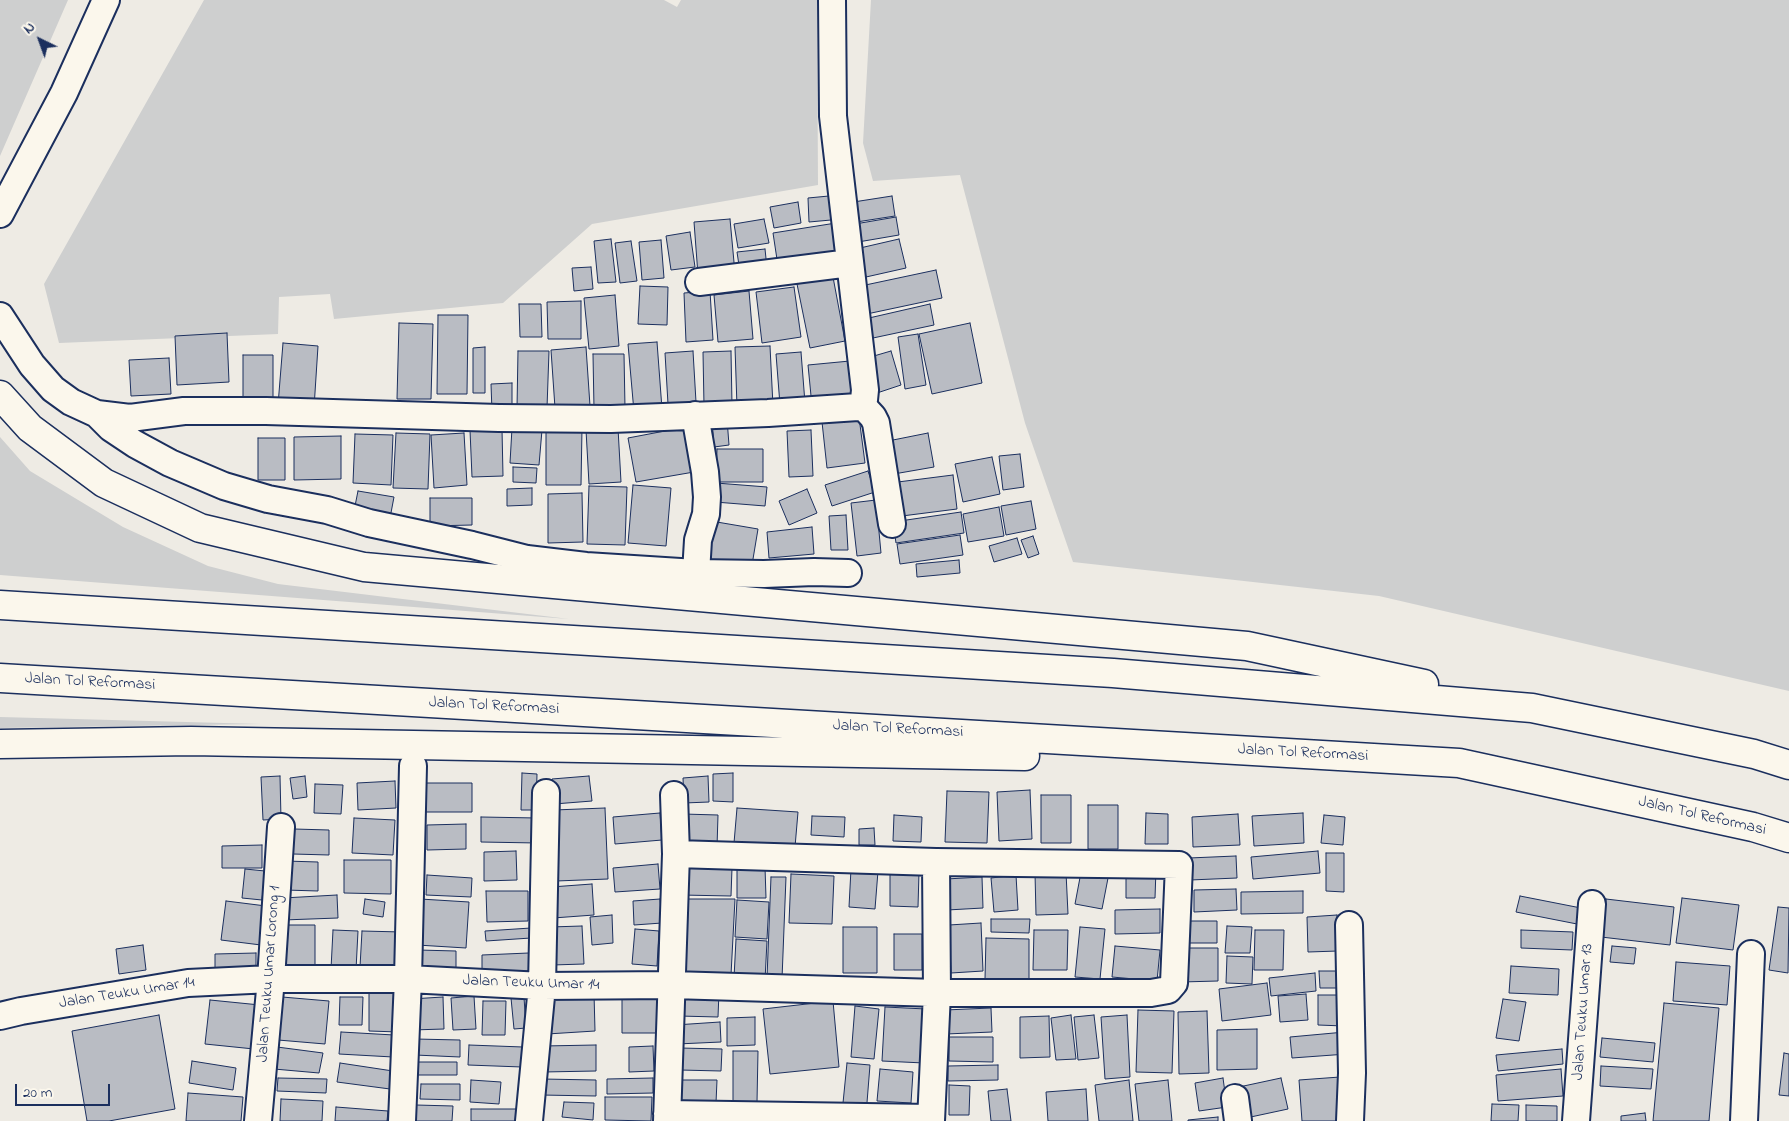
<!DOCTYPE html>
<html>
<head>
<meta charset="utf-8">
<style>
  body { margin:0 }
  #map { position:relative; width:1789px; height:1121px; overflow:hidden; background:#eeebe4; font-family:"Indie Flower",sans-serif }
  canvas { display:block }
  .north { position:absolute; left:15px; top:15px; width:50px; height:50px; -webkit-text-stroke:4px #fbf7ec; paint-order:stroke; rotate:318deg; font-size:14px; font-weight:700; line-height:20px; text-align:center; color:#1b2f5e }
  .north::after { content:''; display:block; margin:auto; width:18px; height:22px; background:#1b2f5e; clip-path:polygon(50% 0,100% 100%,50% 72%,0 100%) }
  .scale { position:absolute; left:15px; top:1084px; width:95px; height:22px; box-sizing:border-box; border:2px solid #1b2f5e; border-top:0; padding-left:6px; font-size:15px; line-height:18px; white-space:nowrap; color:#1b2f5e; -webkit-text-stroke:4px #fbf7ec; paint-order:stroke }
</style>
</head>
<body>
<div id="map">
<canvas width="1789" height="1121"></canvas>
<div class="north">N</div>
<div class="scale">20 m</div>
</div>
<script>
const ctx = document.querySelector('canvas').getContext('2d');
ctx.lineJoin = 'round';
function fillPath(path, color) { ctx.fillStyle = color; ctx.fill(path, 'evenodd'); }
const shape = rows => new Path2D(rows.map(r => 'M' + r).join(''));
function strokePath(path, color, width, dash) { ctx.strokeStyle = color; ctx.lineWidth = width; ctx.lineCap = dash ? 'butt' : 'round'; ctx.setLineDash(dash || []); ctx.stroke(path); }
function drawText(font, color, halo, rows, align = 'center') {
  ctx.font = font + ' "Indie Flower",sans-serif'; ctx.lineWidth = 4; ctx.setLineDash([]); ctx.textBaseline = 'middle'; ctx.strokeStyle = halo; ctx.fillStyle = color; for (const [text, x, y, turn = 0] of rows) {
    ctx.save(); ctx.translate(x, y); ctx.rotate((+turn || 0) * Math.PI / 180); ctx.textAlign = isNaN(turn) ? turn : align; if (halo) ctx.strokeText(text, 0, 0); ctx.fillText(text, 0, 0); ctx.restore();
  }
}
fillPath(shape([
  [0,0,68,0,0,156],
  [204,0,664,0,677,7,681,0,817,0,818,185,592,224,503,303,334,319,330,294,279,297,278,334,59,343,44,284],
  [871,0,1789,0,1789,691,1379,596,1073,562,1025,423,960,175,873,181,863,143],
  [0,437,30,471,123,527,208,566,278,584,569,619,0,575],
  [0,717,261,724,0,728]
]), '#cecfcf');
const building = shape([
  [829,196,831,220,809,222,808,198,829,196],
  [892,196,895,216,850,223,847,203,892,196],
  [798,202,801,223,774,228,770,207,798,202],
  [896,217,899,235,858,242,855,224,896,217],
  [730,219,735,273,698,275,694,222,730,219],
  [764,219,769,243,738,248,734,224,764,219],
  [836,223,840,257,778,266,773,233,836,223],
  [690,232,695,267,671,270,666,236,690,232],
  [611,239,616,282,598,283,594,241,611,239],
  [899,239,906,268,866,277,860,248,899,239],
  [661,240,664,278,642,280,639,242,661,240],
  [631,241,637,281,620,283,615,243,631,241],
  [765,249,767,268,740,272,737,252,765,249],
  [591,267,593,289,574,291,572,268,591,267],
  [936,270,942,298,862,315,856,287,936,270],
  [833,277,845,341,810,348,797,284,833,277],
  [640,286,668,287,667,325,638,324,640,286],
  [794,287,801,337,762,343,756,292,794,287],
  [710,291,713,340,686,342,684,293,710,291],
  [749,291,753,339,718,342,714,295,749,291],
  [615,295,619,346,589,349,584,298,615,295],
  [581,301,581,339,548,339,547,302,581,301],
  [519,304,541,304,542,337,520,337,519,304],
  [930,304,934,325,873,338,869,318,930,304],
  [438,315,468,315,467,394,437,394,438,315],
  [399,323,433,324,431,399,397,399,399,323],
  [970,323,982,383,932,394,919,334,970,323],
  [227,333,229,382,177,385,175,336,227,333],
  [918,334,926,385,905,389,898,337,918,334],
  [657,342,662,409,634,412,628,344,657,342],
  [283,343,318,346,314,408,278,405,283,343],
  [770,346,773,406,737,407,735,347,770,346],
  [485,347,485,393,473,393,473,348,485,347],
  [586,347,590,406,555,408,551,350,586,347],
  [518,351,549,351,547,408,517,408,518,351],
  [693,351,696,402,668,404,665,353,693,351],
  [731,351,732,405,704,406,703,352,731,351],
  [891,351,901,385,877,393,867,358,891,351],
  [801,352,805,403,780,405,776,354,801,352],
  [593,354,624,354,625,408,594,409,593,354],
  [243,355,273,355,273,401,243,403,243,355],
  [169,358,171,394,131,396,129,360,169,358],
  [850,361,854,402,812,406,808,365,850,361],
  [512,383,512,412,492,412,491,384,512,383],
  [859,417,865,463,827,468,822,422,859,417],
  [727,419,729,445,714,447,712,420,727,419],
  [686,427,694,472,636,482,628,438,686,427],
  [512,428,542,430,539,465,510,463,512,428],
  [618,428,621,482,589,484,586,430,618,428],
  [502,429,503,476,472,477,470,430,502,429],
  [582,429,581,485,546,485,546,430,582,429],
  [811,430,813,476,789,477,787,431,811,430],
  [396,433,430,434,428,489,393,488,396,433],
  [464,433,467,485,434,488,431,435,464,433],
  [928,433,934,467,888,475,883,442,928,433],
  [355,434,393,435,391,485,353,483,355,434],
  [341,436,341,479,294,480,294,437,341,436],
  [258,438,285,438,285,480,258,480,258,438],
  [717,449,763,449,763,482,716,482,717,449],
  [1020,454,1024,487,1003,490,999,456,1020,454],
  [992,457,1000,494,963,502,955,464,992,457],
  [513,467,537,468,536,483,513,482,513,467],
  [868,471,875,492,832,506,825,485,868,471],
  [953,475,957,509,894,517,890,483,953,475],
  [716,483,767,487,765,506,715,502,716,483],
  [633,485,671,488,666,546,628,543,633,485],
  [589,486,627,487,625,545,587,544,589,486],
  [532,488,532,505,507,506,507,489,532,488],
  [807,489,817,513,789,525,779,501,807,489],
  [358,491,394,497,390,518,354,511,358,491],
  [582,493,583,542,548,543,548,494,582,493],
  [430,498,472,498,472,525,430,526,430,498],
  [876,500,881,553,857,556,851,503,876,500],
  [1031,501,1036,529,1006,535,1001,506,1031,501],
  [999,507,1004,536,968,542,963,514,999,507],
  [961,512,964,533,896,543,893,522,961,512],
  [846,515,848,550,831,550,829,516,846,515],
  [705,520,758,529,751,571,698,562,705,520],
  [812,527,814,554,769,558,767,532,812,527],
  [960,535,963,555,900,564,897,544,960,535],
  [1033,536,1039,554,1028,558,1021,540,1033,536],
  [1017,538,1022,554,994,562,989,546,1017,538],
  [959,560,960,573,917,577,916,564,959,560],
  [522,773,537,774,536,810,521,810,522,773],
  [733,773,733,802,713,801,713,774,733,773],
  [280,776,281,819,263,820,261,777,280,776],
  [305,776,307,797,293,799,290,778,305,776],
  [589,776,592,801,554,804,552,779,589,776],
  [708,776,709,802,684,803,683,778,708,776],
  [395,781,396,808,358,810,357,783,395,781],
  [424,783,472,783,472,812,424,812,424,783],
  [315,784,343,785,341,814,314,813,315,784],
  [1030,790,1032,839,999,841,997,792,1030,790],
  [947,791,989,792,987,843,945,842,947,791],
  [1041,795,1071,795,1071,843,1041,843,1041,795],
  [1088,805,1118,805,1118,849,1088,849,1088,805],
  [605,808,608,879,556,881,554,810,605,808],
  [737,808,798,812,795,847,734,843,737,808],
  [660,813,662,840,615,844,613,817,660,813],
  [1146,813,1168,814,1168,844,1145,844,1146,813],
  [1303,813,1304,843,1254,846,1252,816,1303,813],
  [683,814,718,815,717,847,682,845,683,814],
  [1238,814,1240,845,1193,847,1192,817,1238,814],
  [894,815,922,817,921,842,893,841,894,815],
  [1324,815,1345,817,1343,845,1321,843,1324,815],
  [812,816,845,817,844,837,811,835,812,816],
  [481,817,537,818,537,843,481,842,481,817],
  [354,818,395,820,393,855,352,853,354,818],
  [466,824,466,849,427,850,427,825,466,824],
  [874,828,875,845,859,845,859,829,874,828],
  [294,829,329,830,329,855,293,854,294,829],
  [262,845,262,868,222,868,222,846,262,845],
  [516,851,517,880,484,881,484,852,516,851],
  [1318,851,1320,873,1253,879,1251,857,1318,851],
  [1326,853,1344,853,1344,892,1326,891,1326,853],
  [1236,856,1237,878,1190,880,1189,858,1236,856],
  [344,860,391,860,391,894,344,893,344,860],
  [285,861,318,862,318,891,285,890,285,861],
  [658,864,660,889,615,892,613,868,658,864],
  [737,867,765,867,766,898,737,898,737,867],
  [1082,867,1109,873,1102,909,1075,904,1082,867],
  [681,868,732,868,731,896,681,895,681,868],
  [245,869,265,871,262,900,242,898,245,869],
  [851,869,878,871,875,909,849,907,851,869],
  [1126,869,1156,869,1155,898,1126,898,1126,869],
  [890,872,919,872,918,907,890,906,890,872],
  [1066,872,1068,914,1036,915,1035,873,1066,872],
  [791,874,834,876,832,924,789,923,791,874],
  [427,875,472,878,471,897,426,895,427,875],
  [1016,875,1018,910,994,912,991,878,1016,875],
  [771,877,786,877,782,979,767,978,771,877],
  [982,877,983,908,947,910,946,879,982,877],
  [592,884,594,915,553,918,551,887,592,884],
  [1236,889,1237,910,1194,912,1194,890,1236,889],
  [486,891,528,891,528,921,487,922,486,891],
  [1303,891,1303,913,1241,914,1241,892,1303,891],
  [337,895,338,918,283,920,283,898,337,895],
  [1520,896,1581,908,1577,924,1516,912,1520,896],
  [1682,898,1739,905,1733,950,1676,943,1682,898],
  [365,899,385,902,383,917,363,914,365,899],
  [420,899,469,902,466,948,417,945,420,899],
  [660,899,662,923,634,925,633,901,660,899],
  [682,899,735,899,731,975,683,976,682,899],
  [1606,899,1674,907,1670,945,1601,937,1606,899],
  [737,900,769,902,767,939,735,937,737,900],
  [226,901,266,906,261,945,221,940,226,901],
  [1778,907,1789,908,1788,973,1769,970,1778,907],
  [1160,909,1160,933,1115,934,1115,910,1160,909],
  [612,915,613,943,592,945,590,917,612,915],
  [1337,915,1338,951,1308,952,1307,917,1337,915],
  [991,919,1030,919,1029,933,991,932,991,919],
  [1186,921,1217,921,1217,943,1186,943,1186,921],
  [981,923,983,971,951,973,949,925,981,923],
  [282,925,315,925,315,969,282,970,282,925],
  [582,926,584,964,552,965,550,927,582,926],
  [1227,926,1252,927,1250,953,1225,953,1227,926],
  [843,927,877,927,877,973,843,973,843,927],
  [1080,927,1105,929,1100,979,1075,977,1080,927],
  [531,928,531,938,486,941,485,931,531,928],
  [635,929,659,931,657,966,632,964,635,929],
  [333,930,358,931,356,970,331,969,333,930],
  [1034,930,1068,930,1067,970,1033,970,1034,930],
  [1255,930,1284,930,1283,970,1254,970,1255,930],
  [1521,930,1573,932,1572,950,1521,948,1521,930],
  [362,931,402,932,401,969,360,967,362,931],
  [894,934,922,934,922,970,894,970,894,934],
  [986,938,1029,939,1029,980,985,979,986,938],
  [736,939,767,941,765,980,734,978,736,939],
  [143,945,146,970,119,974,116,949,143,945],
  [1115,946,1160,950,1157,981,1112,977,1115,946],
  [1612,946,1636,948,1634,964,1610,962,1612,946],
  [1181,948,1218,948,1218,981,1181,982,1181,948],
  [418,950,456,951,456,973,417,972,418,950],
  [256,953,256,977,215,978,215,954,256,953],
  [529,953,530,971,482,973,482,955,529,953],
  [1227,956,1253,957,1252,984,1226,983,1227,956],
  [1676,962,1730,966,1727,1005,1673,1001,1676,962],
  [1511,966,1559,969,1558,995,1509,993,1511,966],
  [1319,971,1347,971,1347,988,1320,988,1319,971],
  [1315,973,1316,991,1271,996,1269,978,1315,973],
  [1267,983,1271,1015,1222,1021,1219,989,1267,983],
  [369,991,400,992,399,1032,369,1031,369,991],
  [679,991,719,992,718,1017,679,1016,679,991],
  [594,993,595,1031,547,1034,545,996,594,993],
  [1306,994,1308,1020,1280,1022,1278,996,1306,994],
  [1318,995,1344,995,1344,1026,1318,1025,1318,995],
  [474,996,476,1029,453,1030,451,998,474,996],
  [282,997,329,1001,325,1044,278,1040,282,997],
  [340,997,363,997,362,1025,339,1025,340,997],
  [443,997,444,1029,412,1030,411,999,443,997],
  [524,997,526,1028,514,1029,511,998,524,997],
  [622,997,659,997,659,1033,622,1033,622,997],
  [1503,999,1526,1002,1519,1041,1496,1038,1503,999],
  [210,1000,260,1005,254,1049,205,1044,210,1000],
  [483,1001,506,1001,505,1035,482,1035,483,1001],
  [833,1001,839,1067,770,1074,763,1009,833,1001],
  [1664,1003,1719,1008,1709,1121,1653,1121,1664,1003],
  [855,1006,879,1009,874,1059,851,1057,855,1006],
  [885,1007,926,1009,924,1063,882,1061,885,1007],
  [991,1008,992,1032,946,1034,945,1010,991,1008],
  [1138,1010,1174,1011,1172,1073,1136,1072,1138,1010],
  [1207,1011,1209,1073,1179,1074,1178,1012,1207,1011],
  [159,1015,175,1109,109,1121,87,1121,72,1031,159,1015],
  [1071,1015,1076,1059,1056,1060,1051,1018,1071,1015],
  [1094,1015,1099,1058,1078,1060,1074,1017,1094,1015],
  [1127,1015,1130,1077,1105,1079,1101,1017,1127,1015],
  [1049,1016,1050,1057,1020,1058,1020,1017,1049,1016],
  [755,1017,755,1045,727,1046,727,1018,755,1017],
  [720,1022,721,1042,677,1044,675,1025,720,1022],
  [1257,1029,1257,1069,1217,1070,1217,1030,1257,1029],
  [341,1032,394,1035,393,1057,339,1054,341,1032],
  [1345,1032,1347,1054,1292,1058,1290,1037,1345,1032],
  [949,1037,993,1037,993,1062,949,1061,949,1037],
  [1602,1038,1655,1043,1653,1062,1600,1057,1602,1038],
  [415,1039,460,1040,460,1057,415,1055,415,1039],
  [469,1045,523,1047,522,1067,468,1065,469,1045],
  [596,1045,596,1071,543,1072,543,1046,596,1045],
  [653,1046,654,1071,629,1072,629,1047,653,1046],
  [277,1047,323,1053,319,1073,274,1069,277,1047],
  [680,1048,722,1049,721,1071,680,1070,680,1048],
  [1562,1049,1563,1064,1498,1071,1496,1055,1562,1049],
  [733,1051,758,1051,757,1102,733,1102,733,1051],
  [1784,1053,1789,1054,1789,1096,1779,1095,1784,1053],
  [192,1061,236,1068,233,1090,189,1083,192,1061],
  [414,1062,457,1062,457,1075,414,1075,414,1062],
  [340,1063,393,1071,390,1089,337,1082,340,1063],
  [847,1063,870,1065,866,1115,842,1113,847,1063],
  [998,1065,998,1080,948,1081,948,1066,998,1065],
  [1601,1066,1653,1069,1651,1089,1600,1086,1601,1066],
  [880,1069,913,1072,911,1103,877,1101,880,1069],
  [1561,1069,1563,1096,1498,1101,1496,1075,1561,1069],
  [1340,1077,1343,1121,1302,1121,1299,1080,1340,1077],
  [278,1078,327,1079,326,1093,277,1091,278,1078],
  [653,1078,653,1093,607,1094,607,1079,653,1078],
  [1223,1078,1227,1107,1199,1111,1195,1083,1223,1078],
  [1281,1078,1288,1109,1246,1118,1239,1087,1281,1078],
  [542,1079,596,1080,596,1096,541,1095,542,1079],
  [471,1080,501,1082,499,1104,470,1102,471,1080],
  [678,1080,717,1080,716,1103,678,1103,678,1080],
  [1129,1080,1133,1121,1099,1121,1095,1085,1129,1080],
  [1168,1080,1172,1121,1139,1121,1135,1084,1168,1080],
  [421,1084,460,1084,460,1100,420,1099,421,1084],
  [949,1085,970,1086,969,1115,949,1115,949,1085],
  [1007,1089,1011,1121,991,1121,988,1091,1007,1089],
  [1086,1089,1088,1121,1048,1121,1046,1092,1086,1089],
  [188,1093,243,1097,241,1121,186,1121,188,1093],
  [605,1097,652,1097,651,1121,605,1120,605,1097],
  [281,1099,323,1101,322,1121,280,1121,281,1099],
  [564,1102,594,1103,593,1120,562,1117,564,1102],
  [1492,1104,1519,1105,1518,1121,1491,1121,1492,1104],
  [416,1105,453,1106,452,1121,415,1121,416,1105],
  [1526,1105,1557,1106,1557,1121,1526,1121,1526,1105],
  [336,1107,388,1111,387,1121,335,1121,336,1107],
  [471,1109,519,1109,519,1121,471,1121,471,1109],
  [1645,1113,1646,1121,1621,1121,1621,1116,1645,1113],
  [1218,1117,1218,1121,1188,1121,1188,1120,1218,1117]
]);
fillPath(building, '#b9bcc3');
strokePath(building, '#1b2f5e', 1);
const street = shape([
  [0,214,64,93,106,0],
  [699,282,850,263],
  [0,316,32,365,53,389,71,402,97,414,130,418,184,411,266,411,499,418,611,419,768,413,858,407,864,400,865,390,833,116,832,0],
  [861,404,873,417,876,423,892,524],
  [97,414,111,428,135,444,170,463,224,486,268,499,327,510,369,523,472,545,527,559,586,566,696,573,764,574,814,572,848,573],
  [695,415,705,472,707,497,706,514,698,540,696,573],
  [674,795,676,854],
  [1349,925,1352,1073,1350,1121],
  [0,1016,21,1011,188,983,271,979,408,979,542,986,672,985,937,993,931,1121],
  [1235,1098,1238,1121],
  [667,1114,931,1118],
  [258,1121,271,979,281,827],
  [402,1121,408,979,413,766],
  [529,1121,542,986,546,793],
  [667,1121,676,854,936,862,1179,865,1174,983,1168,990,1151,993,937,993,936,862],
  [1576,1121,1592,904],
  [1744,1121,1751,954]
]);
const highway = shape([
  [0,395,30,428,104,483,200,528,364,567,1247,646,1424,684],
  [0,605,1113,673,1532,708,1754,754,1789,765],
  [0,678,1459,763,1753,827,1789,838],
  [0,744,191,741,1025,756]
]);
strokePath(street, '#1b2f5e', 30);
strokePath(highway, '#1b2f5e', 31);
strokePath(street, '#fbf7ec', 26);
strokePath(highway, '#fbf7ec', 28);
drawText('16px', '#1b2f5e', '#fbf7ec', [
  ["Jalan Tol Reformasi",90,683,3],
  ["Jalan Tol Reformasi",494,707,3],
  ["Jalan Tol Reformasi",898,730,3],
  ["Jalan Tol Reformasi",1303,754,3],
  ["Jalan Tol Reformasi",1702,817,13],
  ["Jalan Teuku Umar Lorong 1",270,974,-86],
  ["Jalan Teuku Umar 14",531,984,2],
  ["Jalan Teuku Umar 14",127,994,-9],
  ["Jalan Teuku Umar 13",1584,1012,-86]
]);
</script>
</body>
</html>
